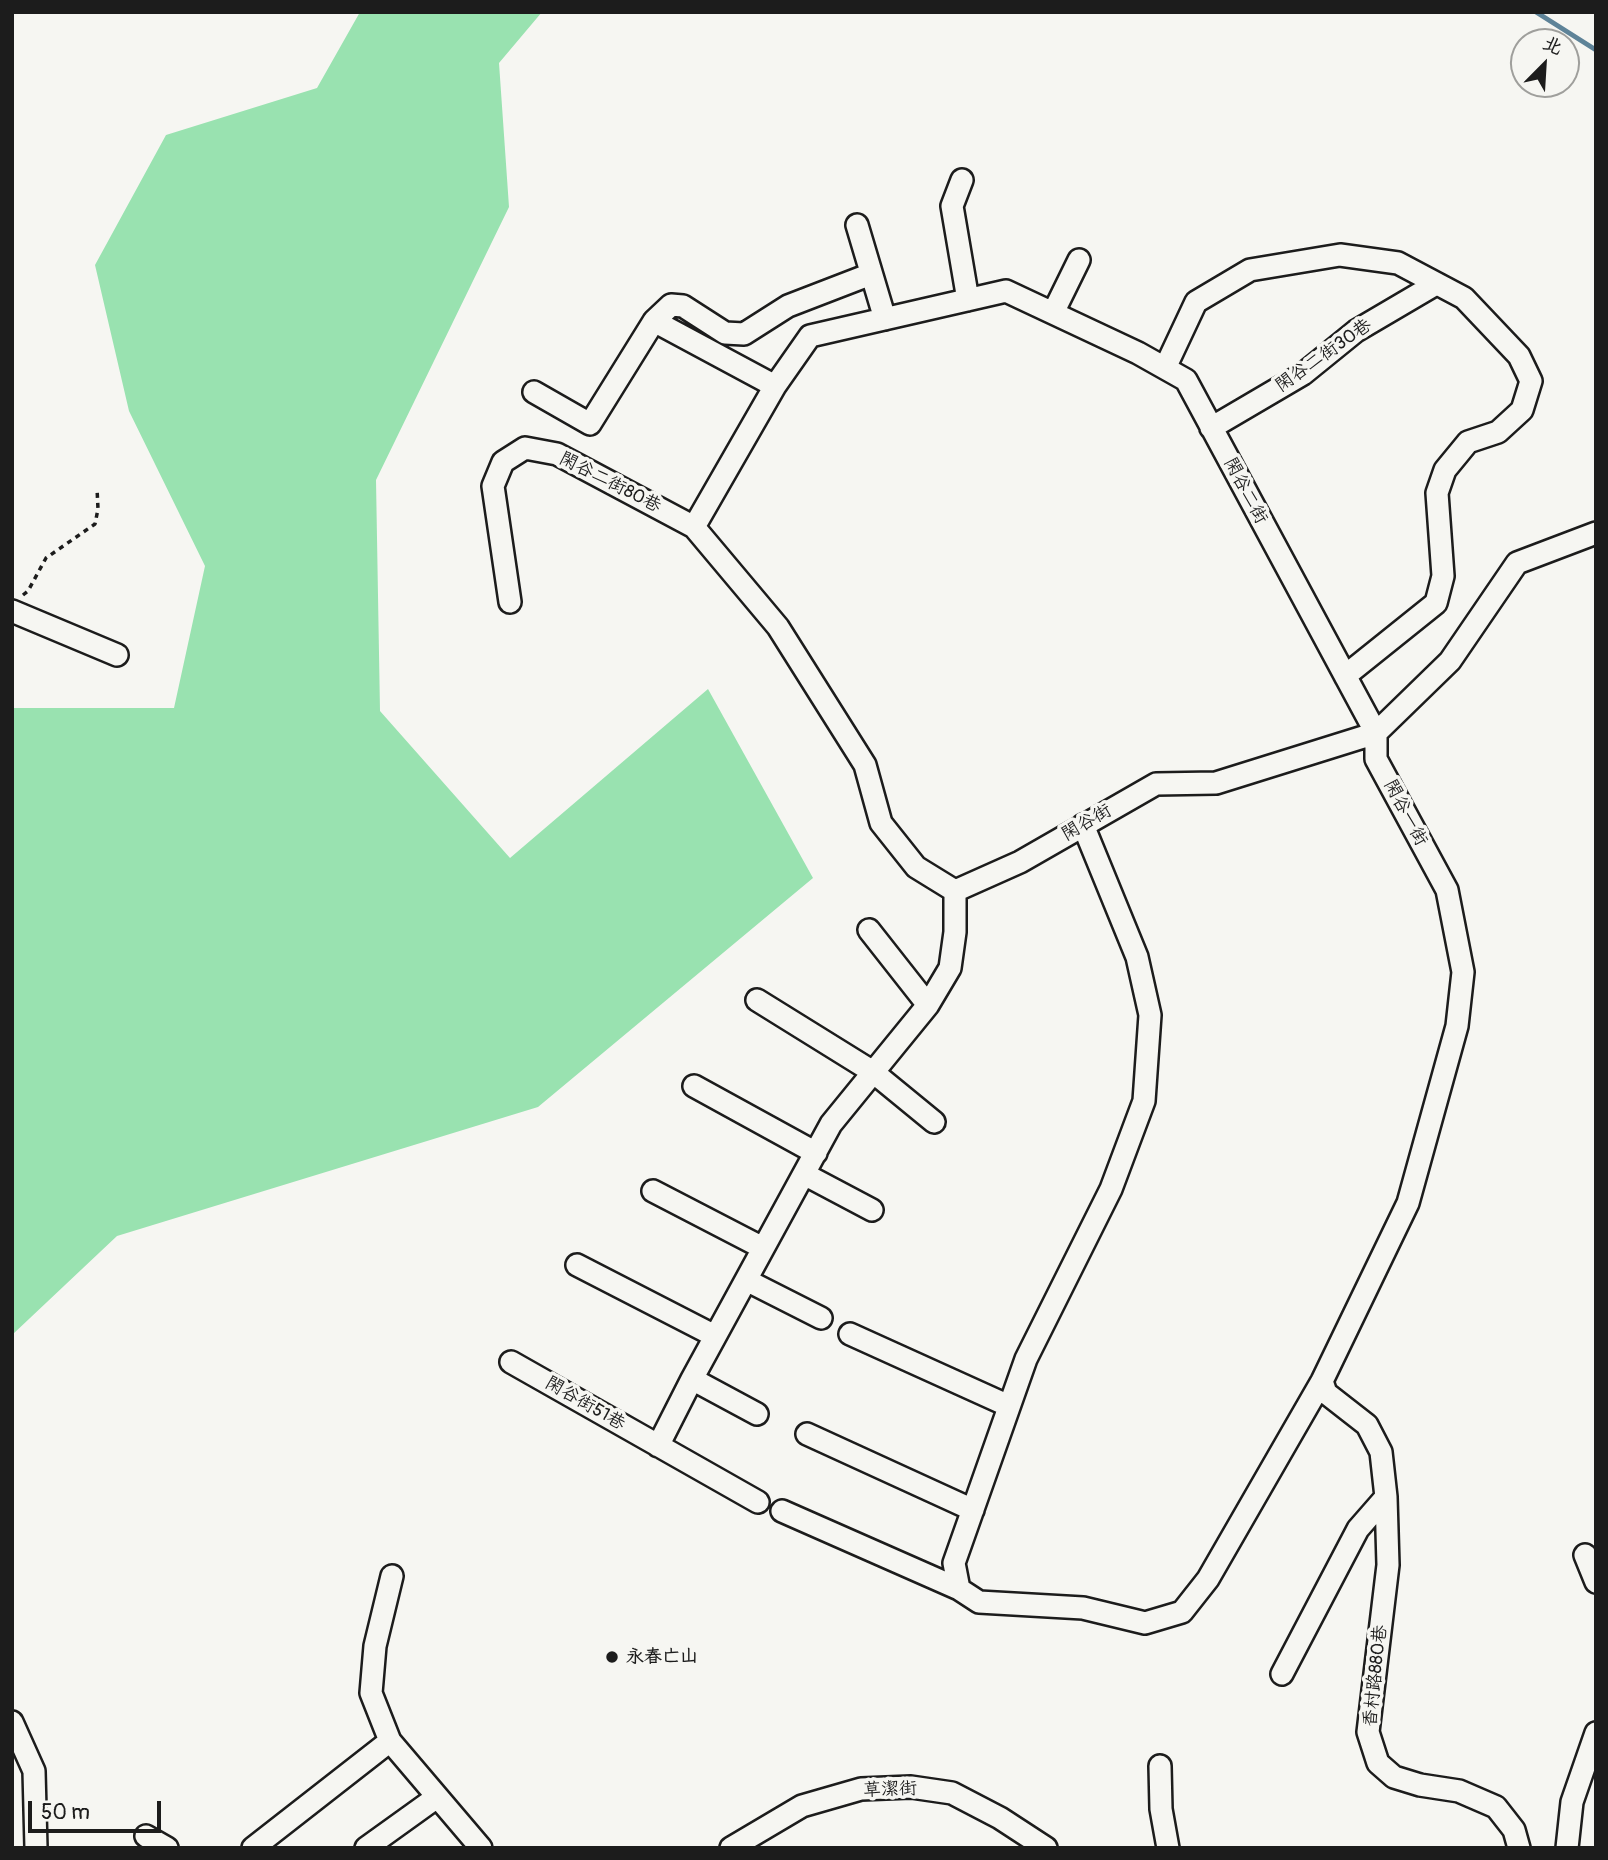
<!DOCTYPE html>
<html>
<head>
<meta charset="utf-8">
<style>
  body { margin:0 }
  #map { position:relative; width:1608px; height:1860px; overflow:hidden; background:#f6f6f2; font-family:Pangolin,"LXGW WenKai TC",sans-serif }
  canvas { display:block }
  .frame { position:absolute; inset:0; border:14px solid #1c1c1c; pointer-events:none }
  .north { position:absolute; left:1510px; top:28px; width:70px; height:70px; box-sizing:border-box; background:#f6f6f2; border:2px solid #9f9f9c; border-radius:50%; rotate:24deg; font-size:19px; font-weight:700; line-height:28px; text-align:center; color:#1c1c1c }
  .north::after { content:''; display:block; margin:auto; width:24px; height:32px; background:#1c1c1c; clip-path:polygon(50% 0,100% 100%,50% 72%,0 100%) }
  .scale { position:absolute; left:28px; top:1801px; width:133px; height:32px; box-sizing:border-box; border:4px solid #1c1c1c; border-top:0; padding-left:9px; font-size:21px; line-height:24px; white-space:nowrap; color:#1c1c1c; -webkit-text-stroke:5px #f6f6f2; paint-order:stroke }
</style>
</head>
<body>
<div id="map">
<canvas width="1608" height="1860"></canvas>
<div class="frame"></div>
<div class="north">北</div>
<div class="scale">50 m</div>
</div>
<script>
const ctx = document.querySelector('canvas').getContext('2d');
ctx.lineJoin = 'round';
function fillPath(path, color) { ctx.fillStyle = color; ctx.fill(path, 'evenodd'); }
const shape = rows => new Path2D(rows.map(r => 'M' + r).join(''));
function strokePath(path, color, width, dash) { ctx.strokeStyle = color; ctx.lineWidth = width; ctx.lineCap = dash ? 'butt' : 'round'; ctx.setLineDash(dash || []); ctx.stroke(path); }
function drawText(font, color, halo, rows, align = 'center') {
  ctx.font = font + ' Pangolin,"LXGW WenKai TC",sans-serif'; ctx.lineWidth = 7; ctx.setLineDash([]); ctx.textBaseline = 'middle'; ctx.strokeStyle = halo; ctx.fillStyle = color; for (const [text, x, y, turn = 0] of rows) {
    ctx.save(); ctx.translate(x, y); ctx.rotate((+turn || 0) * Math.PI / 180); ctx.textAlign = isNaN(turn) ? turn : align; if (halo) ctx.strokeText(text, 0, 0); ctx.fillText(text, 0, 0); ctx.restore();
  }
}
fillPath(shape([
  [360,12,542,12,499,63,509,207,376,480,380,711,510,858,708,689,813,878,538,1107,117,1236,12,1335,12,708,174,708,205,566,129,411,95,265,166,135,317,88]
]), '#99e2b0');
strokePath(shape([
  [1536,12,1596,50]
]), '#5e8398', 5);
const minor = shape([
  [962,180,952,206,968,300],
  [857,225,885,319],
  [1053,313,1079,260],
  [654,321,671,305,683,306,725,333,744,334,788,306,871,274],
  [1165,368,1196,302,1250,270,1340,255,1398,263,1464,298,1519,356,1531,381,1522,410,1498,432,1468,442,1445,470,1437,493,1443,576,1436,603,1345,676],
  [534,392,590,424,654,321,775,386],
  [1211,428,1303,374,1356,331,1436,284],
  [694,527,775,386,810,336,1006,291,1138,353,1186,380,1376,733,1376,759,1447,890,1463,972,1457,1026,1408,1203,1322,1381,1208,1579,1182,1612,1145,1623,1083,1608,979,1602,959,1589,954,1563,1026,1359,1111,1189,1144,1101,1150,1015,1137,957,1083,825],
  [510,602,493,486,503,462,525,448,557,454,694,527,778,627,865,765,881,823,916,867,955,891,1020,862,1156,784,1216,783,1376,733,1450,661,1517,563,1596,533],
  [12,611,117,655],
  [869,930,928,1005],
  [757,1000,873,1072,934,1122],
  [694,1086,816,1153],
  [804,1174,872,1210],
  [653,1191,763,1248],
  [577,1265,715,1336],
  [746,1280,821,1318],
  [850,1334,1009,1406],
  [511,1362,758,1502],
  [692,1379,757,1414],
  [1322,1381,1326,1393,1367,1425,1381,1452,1386,1497,1388,1565,1368,1732,1378,1763,1394,1777,1420,1785,1459,1791,1496,1807,1514,1830,1519,1848],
  [807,1434,973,1510],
  [658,1446,692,1379,831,1124,928,1005,950,968,955,932,955,891],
  [782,1511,959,1589],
  [1585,1555,1596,1582],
  [392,1576,375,1646,371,1693,390,1741,481,1848],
  [1282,1674,1358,1529,1386,1497],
  [12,1722,34,1771,36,1848],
  [1160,1766,1161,1809,1168,1848],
  [146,1836,167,1848],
  [253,1848,390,1741],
  [366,1848,437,1797],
  [731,1848,802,1806,861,1789,911,1787,952,1793,1000,1818,1046,1848],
  [1567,1848,1572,1802,1596,1733]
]);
strokePath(minor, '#1c1c1c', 26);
strokePath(shape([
  [23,595,28,591,46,558,95,524,98,509,97,488]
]), '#1c1c1c', 3.5, [5, 5]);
strokePath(minor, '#f6f6f2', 21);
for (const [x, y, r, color] of [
  [612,1657,7,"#1c1c1c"]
]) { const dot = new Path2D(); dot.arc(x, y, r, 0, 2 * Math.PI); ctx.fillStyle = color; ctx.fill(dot); strokePath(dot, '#f6f6f2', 2.5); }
drawText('18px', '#1c1c1c', '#f6f6f2', [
  ["閑谷二街30巷",1324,356,-35],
  ["閑谷二街80巷",610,483,27],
  ["閑谷二街",1245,491,62],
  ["閑谷一街",1405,813,62],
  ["閑谷街",1087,823,-30],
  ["閑谷街51巷",585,1404,30],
  ["香村路880巷",1376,1676,-84],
  ["草潔街",890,1790,-2]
]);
drawText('bold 18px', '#1c1c1c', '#f6f6f2', [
  ["永春亡山",626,1657]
], 'left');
</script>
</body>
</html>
